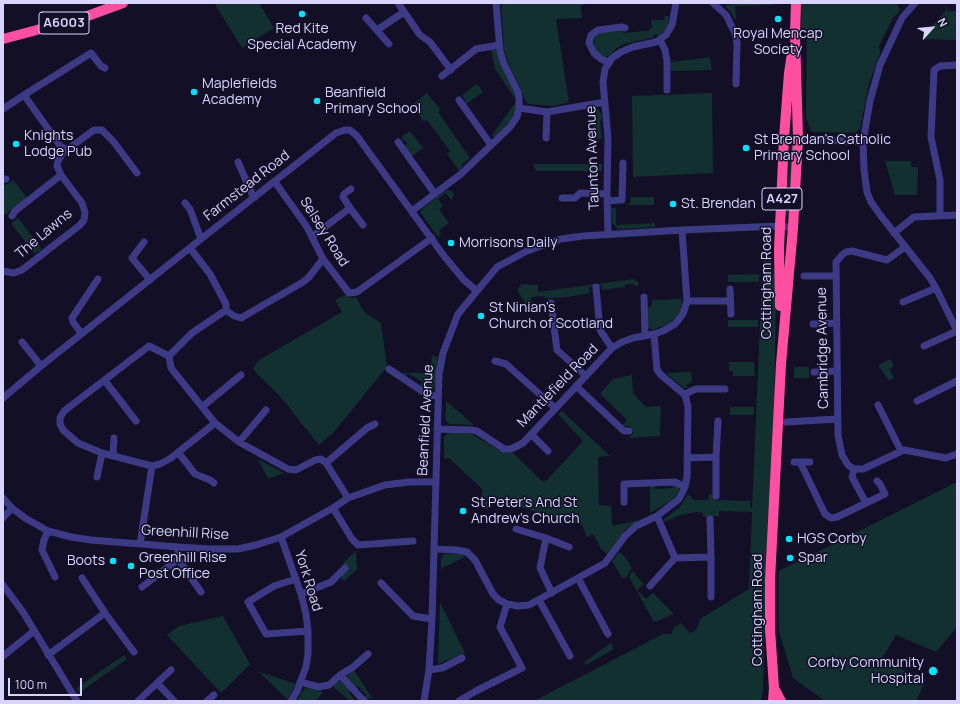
<!DOCTYPE html>
<html>
<head>
<meta charset="utf-8">
<style>
  body { margin:0 }
  #map { position:relative; width:960px; height:704px; overflow:hidden; background:#130f26; font-family:Manrope,sans-serif }
  canvas { display:block }
  .frame { position:absolute; inset:0; border:4px solid #d9d4ff; pointer-events:none }
  .north { position:absolute; left:912px; top:8px; width:40px; height:40px; -webkit-text-stroke:3px #130f26; paint-order:stroke; rotate:63deg; font-size:11px; font-weight:700; line-height:16px; text-align:center; color:#d9d4ff }
  .north::after { content:''; display:block; margin:auto; width:14px; height:18px; background:#d9d4ff; clip-path:polygon(50% 0,100% 100%,50% 72%,0 100%) }
  .scale { position:absolute; left:8px; top:678px; width:74px; height:18px; box-sizing:border-box; border:2px solid #d9d4ff; border-top:0; padding-left:5px; font-size:12px; line-height:14px; white-space:nowrap; color:#d9d4ff; -webkit-text-stroke:3px #130f26; paint-order:stroke }
</style>
</head>
<body>
<div id="map">
<canvas width="960" height="704"></canvas>
<div class="frame"></div>
<div class="north">N</div>
<div class="scale">100 m</div>
</div>
<script>
const ctx = document.querySelector('canvas').getContext('2d');
ctx.lineJoin = 'round';
function fillPath(path, color) { ctx.fillStyle = color; ctx.fill(path, 'evenodd'); }
const shape = rows => new Path2D(rows.map(r => 'M' + r).join(''));
function strokePath(path, color, width, dash) { ctx.strokeStyle = color; ctx.lineWidth = width; ctx.lineCap = dash ? 'butt' : 'round'; ctx.setLineDash(dash || []); ctx.stroke(path); }
function drawText(font, color, halo, rows, align = 'center') {
  ctx.font = font + ' Manrope,sans-serif'; ctx.lineWidth = 3; ctx.setLineDash([]); ctx.textBaseline = 'middle'; ctx.strokeStyle = halo; ctx.fillStyle = color; for (const [text, x, y, turn = 0] of rows) {
    ctx.save(); ctx.translate(x, y); ctx.rotate((+turn || 0) * Math.PI / 180); ctx.textAlign = isNaN(turn) ? turn : align; if (halo) ctx.strokeText(text, 0, 0); ctx.fillText(text, 0, 0); ctx.restore();
  }
}
fillPath(shape([
  [214,3,259,3,274,28,242,48],
  [501,3,593,3,581,5,582,18,556,19,569,102,554,106,528,104,524,98,521,89,510,67,504,50],
  [754,3,773,3,773,5,735,6,736,19,734,19,733,15,725,5],
  [802,3,897,3,900,11,893,18,879,46,880,53,869,84,860,129,854,133,813,132,811,131,806,118,807,33,801,27],
  [944,3,948,11,957,11,957,40,921,39,946,10],
  [665,16,669,16,668,26,661,35,659,37,656,34,652,38,647,39,624,44,617,48,608,56,605,57,599,54,595,49,593,37,598,33,621,30,624,33,648,31,652,27,651,20,664,20],
  [491,49,494,49,497,51,515,94,516,98,514,97,495,69],
  [710,57,712,70,671,71,671,62],
  [477,84,483,92,466,104,464,104,466,101,462,95],
  [427,93,440,109,438,112,470,158,462,164,462,168,459,171,447,154,450,151,427,120,424,122,412,105],
  [712,93,713,173,633,177,632,96],
  [515,103,516,103,515,112,512,119,494,138,492,135],
  [594,108,597,108,601,113,602,118,600,122,602,139,594,138],
  [410,131,423,148,412,156,405,146,407,143,405,140,403,141,401,137],
  [793,145,792,174,789,189,788,215,785,217,785,186,789,172,790,150,791,146],
  [885,161,911,161,911,167,918,167,917,195,895,195],
  [533,164,602,164,602,171,536,171],
  [13,180,27,197,5,215,3,212,3,183,6,185],
  [447,190,452,191,453,193,453,198,451,200,446,193,438,199,443,206,439,209,449,223,439,230,441,234,438,237,420,212,423,208],
  [630,197,654,197,654,205,626,205,626,204,630,204],
  [611,208,616,208,616,225,655,223,655,227,618,229,612,223],
  [18,218,42,249,35,254,11,223],
  [763,254,770,256,774,274,776,299,774,422,766,574,763,691,761,701,534,701,663,634,671,634,674,627,681,623,690,633,696,630,700,619,749,589,752,512,719,511,719,516,703,517,703,513,697,512,681,515,664,522,664,519,680,507,688,494,694,500,709,500,709,494,711,494,715,498,715,500,750,501,750,506,752,509],
  [759,274,759,282,728,282,728,275],
  [633,279,638,282,639,286,636,286,633,284,629,284,625,285,625,287,602,290,602,286,589,287,589,293,567,297,553,298,545,298,544,296,531,297,533,310,529,309,517,290,522,284,538,285,538,292],
  [345,295,352,298,356,297,364,312,381,323,387,367,333,433,319,445,279,395,256,373,253,368,259,360,342,312,335,300],
  [682,299,681,310,678,315,669,324,652,330,648,327,647,309,652,305,652,300],
  [728,320,758,320,758,327,728,327],
  [432,356,438,357,434,390,429,392,420,386,422,382,408,373,406,376,401,373,430,373],
  [890,359,894,365,891,369,889,368,894,378,889,381,878,365],
  [729,362,754,362,755,376,733,376,733,371,729,371],
  [794,367,809,367,809,378,794,378],
  [691,372,692,382,686,385,688,388,684,388,666,373],
  [632,375,633,393,646,407,661,406,660,436,629,438,634,432,629,426,622,426,627,420,600,394,613,379],
  [446,401,473,424,473,425,449,424,445,419],
  [730,407,754,407,754,415,730,415],
  [562,411,610,456,598,457,599,505,611,506,612,524,613,526,639,520,626,529,607,554,601,549,593,534,587,537,582,525,499,501,496,498,492,506,487,510,479,502,483,490,449,458,444,459,444,437,448,433,472,434,500,451,513,453,543,482,546,481,583,441,558,414],
  [258,459,284,473,268,479],
  [957,482,957,627,936,652,896,635,881,660,926,680,916,701,825,701,793,678,779,631,779,571],
  [673,484,680,487,676,496,669,502,650,513,650,485,655,485,655,489,673,488],
  [356,551,357,569,344,581,340,577,348,569,343,563,349,557],
  [619,552,625,557,632,568,628,573,627,577,622,578,612,561],
  [444,554,461,554,466,556,441,569,441,558],
  [631,572,634,572,637,577,644,584,637,590,646,599,653,593,674,614,654,622,629,577],
  [440,602,465,653,438,664,438,662],
  [223,616,250,664,221,693,167,635,179,626],
  [611,643,614,649,586,665,584,662],
  [124,655,127,659,79,693,76,688],
  [354,670,372,698,368,699,364,697,366,695,358,686,355,688,345,678],
  [259,672,296,684,287,700,287,699],
  [342,681,350,689,349,693,356,701,350,701,331,685,337,682],
  [305,688,316,690,323,692,316,701,296,701]
]), '#12302f');
strokePath(shape([
  [398,3,420,35,430,42,451,70],
  [713,3,726,15,735,33,737,42,736,84],
  [915,3,902,18,880,65,870,101,863,142,864,170,867,192,871,202,881,216,930,278,936,288,957,331],
  [366,18,389,44],
  [377,30,404,12],
  [660,40,665,50,667,61,667,90],
  [608,62,601,59,594,53,589,43,591,35,598,30,621,27,625,28],
  [442,76,476,49,499,45],
  [24,95,61,147,68,149,94,130,102,130,113,141,137,173],
  [459,100,491,145],
  [519,108,547,112,605,102],
  [3,109,24,95,91,53,101,66,105,68],
  [546,138,547,112],
  [784,138,863,142],
  [398,142,435,194],
  [238,162,252,194,255,197],
  [61,175,57,166,58,161,65,149],
  [3,179,6,179],
  [275,182,307,227,323,259,349,293,357,292,432,238],
  [562,198,575,198,580,193,607,194],
  [607,201,622,200,623,163],
  [185,203,190,209,201,239],
  [350,208,363,225],
  [412,211,461,174,510,127,517,117,519,108,519,98,518,92,504,64,500,51,496,3],
  [940,216,940,180,931,137,934,70,940,66,957,65],
  [894,233,914,217,957,215],
  [608,234,607,194,608,138,603,82,605,69,612,58,621,52,633,47,656,42,666,35,672,25,676,3],
  [313,236,350,208,343,197,344,194,351,189],
  [144,242,132,258,150,280],
  [190,248,210,274,226,304,226,310,192,333,169,356,171,368,215,423,239,442,288,469,296,470,315,460,321,459,326,463,348,498],
  [3,271,14,273,22,270,80,225,84,220,85,212,82,203,61,175,15,211,12,216],
  [804,276,835,276],
  [596,287,600,330,612,348],
  [730,289,731,314],
  [644,297,645,335],
  [687,301,730,301],
  [903,302,936,288],
  [551,303,557,350,586,376],
  [226,310,234,316,241,318,303,282,309,277,323,259],
  [813,324,836,323],
  [81,333,73,322,72,318,98,279],
  [22,342,41,366],
  [924,346,957,331],
  [169,356,149,346,64,411,60,418,60,424,63,430,78,443,102,453,152,466,160,464,171,458,215,423],
  [495,361,506,364,555,408],
  [389,369,428,395,438,396],
  [814,372,837,371],
  [105,381,136,421],
  [576,386,624,431,629,431],
  [685,395,691,391,696,389,725,389],
  [3,398,41,366,201,239,336,133,345,130,350,130,357,136,444,256,464,280,477,291],
  [917,401,957,381],
  [878,405,901,451],
  [202,407,241,375],
  [786,422,838,419],
  [437,429,472,430,477,431,504,449,511,449,523,443,612,348,622,342,633,338,654,334,663,331,675,324,683,314,687,301,682,230],
  [531,434,548,451],
  [239,442,266,410],
  [178,452,195,474,210,480,214,483],
  [113,455,114,438],
  [716,457,716,496],
  [688,458,716,457,718,421],
  [794,462,810,462],
  [800,462,825,514,831,518,837,517,885,494,880,484,877,481],
  [326,463,367,428,375,424],
  [854,469,863,469,904,450,946,458,957,454],
  [97,477,102,453],
  [3,498,12,508,25,518,48,531,71,537,91,540,178,547,209,549,238,549,256,545,281,537,333,508,348,498,385,485,409,482,435,482],
  [624,502,624,484,675,482,685,487],
  [866,503,852,477,854,469,848,465,842,455,838,435,836,262,842,255,846,252,852,251,887,260,905,247],
  [333,508,352,539,358,545,413,541],
  [3,518,12,508],
  [710,519,711,557],
  [516,529,546,538,540,568,552,593],
  [48,531,44,540,42,550,55,577],
  [281,537,301,594,306,614,308,631,308,654,306,667,297,691,291,701],
  [546,538,569,547],
  [140,544,152,466],
  [435,549,457,550,467,552,475,560,493,594,499,600,507,604,518,606,529,605,605,563,625,536,636,526,657,516,679,499,685,487,687,477,688,407,685,395,661,375,657,370,654,334],
  [675,558,711,557,711,597],
  [178,559,201,592],
  [578,578,608,634],
  [296,579,274,586,248,602,266,634,308,631],
  [381,583,413,616,432,619],
  [3,585,23,612,77,701],
  [650,586,675,558,657,516],
  [142,587,178,559,178,547],
  [301,594,331,582,345,568],
  [539,600,570,656],
  [105,613,134,652],
  [48,655,105,613,82,578],
  [3,656,34,631],
  [429,670,442,668,462,658],
  [340,675,364,701],
  [300,682,319,687,329,685,340,675,353,667,368,654],
  [157,683,171,670],
  [138,701,157,683,174,701],
  [207,701,214,695],
  [424,701,429,670,432,619,439,374,443,353,458,314,477,291,497,267,527,251,561,239,583,236,682,230,781,226,793,228],
  [459,701,476,691,522,668,500,627,507,604]
]), '#3d3a85', 7);
strokePath(shape([
  [3,39,82,18,123,3],
  [780,306,779,249,784,138,789,73,792,53],
  [774,688,781,701],
  [773,701,774,688,770,629,770,580,781,364,793,228,798,138,795,35,796,3]
]), '#ff4fa3', 10);
for (const [x, y, r, color] of [
  [302,14,4,"#00e5ff"],
  [778,19,4,"#00e5ff"],
  [194,92,4,"#00e5ff"],
  [317,101,4,"#00e5ff"],
  [16,144,4,"#00e5ff"],
  [746,148,4,"#00e5ff"],
  [673,204,4,"#00e5ff"],
  [451,243,4,"#00e5ff"],
  [481,316,4,"#00e5ff"],
  [463,511,4,"#00e5ff"],
  [789,539,4,"#00e5ff"],
  [790,558,4,"#00e5ff"],
  [113,561,4,"#00e5ff"],
  [131,566,4,"#00e5ff"],
  [933,671,5,"#00e5ff"]
]) { const dot = new Path2D(); dot.arc(x, y, r, 0, 2 * Math.PI); ctx.fillStyle = color; ctx.fill(dot); strokePath(dot, '#130f26', 1.5); }
for (const [x, y, w] of [
  [64,23,50],
  [782,199,40]
]) { const box = new Path2D(); box.roundRect(x - w / 2, y - 11, w, 22, 3); ctx.fillStyle = '#130f26'; ctx.fill(box); strokePath(box, '#d9d4ff', 1); }
drawText('bold 13px', '#d9d4ff', null, [
  ["A6003",64,23],
  ["A427",782,199]
]);
drawText('14px', '#d9d4ff', '#130f26', [
  ["Red Kite",302,29,"center"],
  ["Special Academy",302,45,"center"],
  ["Royal Mencap",778,34,"center"],
  ["Society",778,50,"center"],
  ["Maplefields",202,84],
  ["Academy",202,100],
  ["Beanfield",325,93],
  ["Primary School",325,109],
  ["Knights",24,136],
  ["Lodge Pub",24,152],
  ["St Brendan's Catholic",754,140],
  ["Primary School",754,156],
  ["St. Brendan",681,204],
  ["Morrisons Daily",459,243],
  ["St Ninian's",489,308],
  ["Church of Scotland",489,324],
  ["St Peter's And St",471,503],
  ["Andrew's Church",471,519],
  ["HGS Corby",797,539],
  ["Greenhill Rise",139,558],
  ["Post Office",139,574],
  ["Spar",798,558],
  ["Boots",105,561,"right"],
  ["Corby Community",924,663,"right"],
  ["Hospital",924,679,"right"]
], 'left');
drawText('14px', '#d9d4ff', '#130f26', [
  ["Taunton Avenue",593,158,-92],
  ["Farmstead Road",247,186,-38],
  ["Selsey Road",324,232,58],
  ["The Lawns",44,234,-40],
  ["Cottingham Road",767,283,-90],
  ["Cambridge Avenue",823,348,-91],
  ["Mantlefield Road",558,386,-46],
  ["Beanfield Avenue",426,420,-87],
  ["Greenhill Rise",185,533,3],
  ["York Road",308,581,73],
  ["Cottingham Road",758,610,-90]
]);
</script>
</body>
</html>
